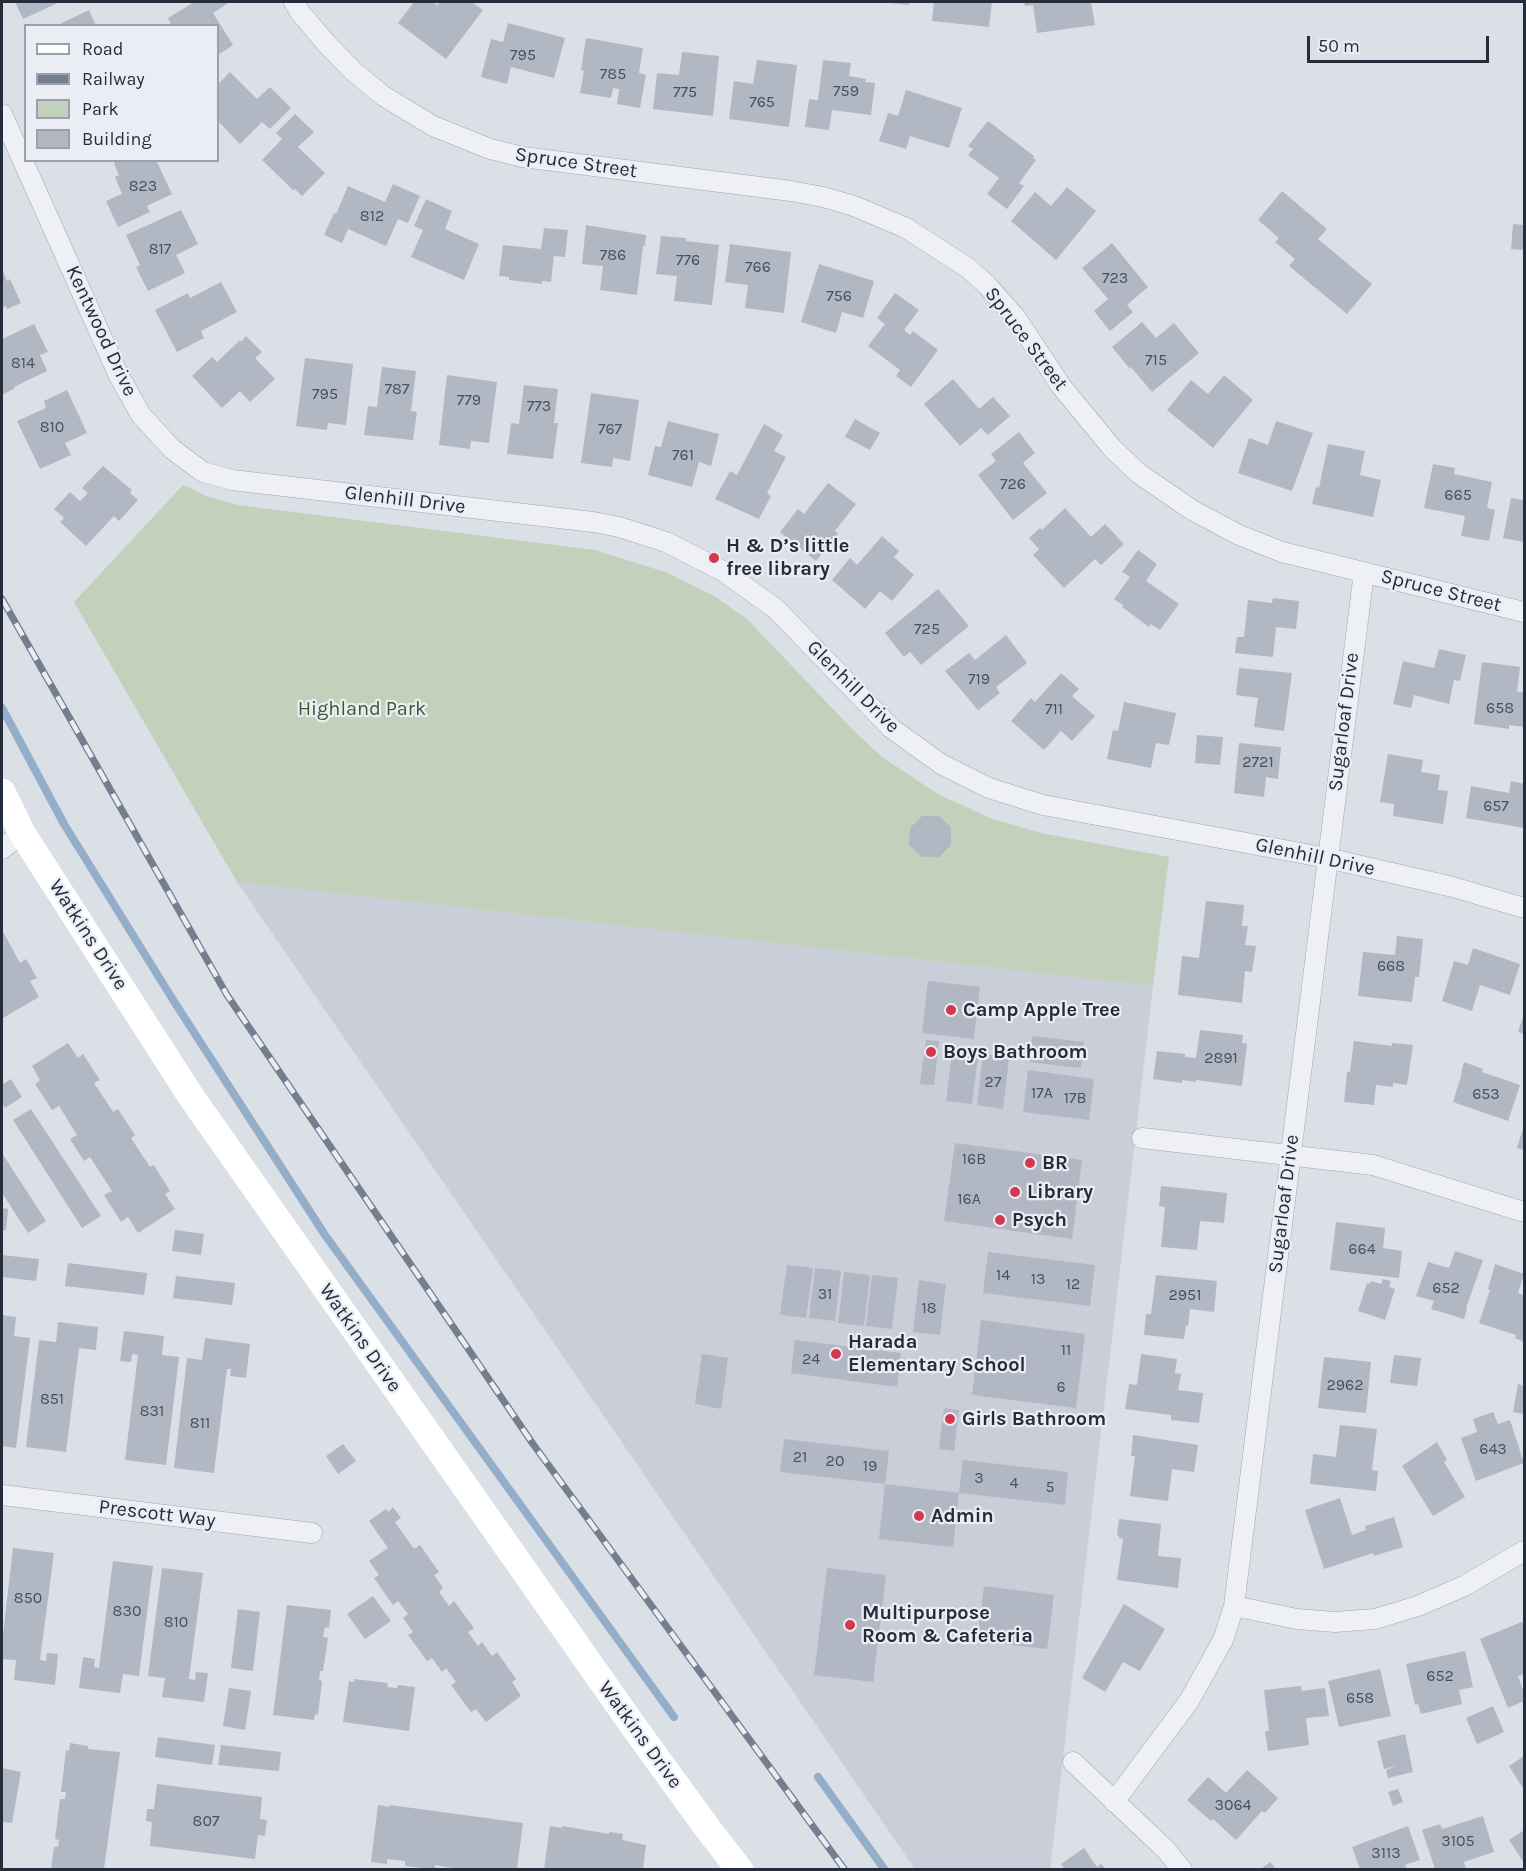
<!DOCTYPE html>
<html>
<head>
<meta charset="utf-8">
<style>
  body { margin:0 }
  #map { position:relative; width:1526px; height:1871px; overflow:hidden; background:#dbdfe6; font-family:Karla,sans-serif }
  canvas { display:block }
  .frame { position:absolute; inset:0; border:3px solid #252d3d; pointer-events:none }
  .legend { position:absolute; left:24px; top:24px; width:195px; height:138px; box-sizing:border-box; background:#eaeef4; border:2px solid #9ba1ab; margin:0; padding:8px 10px; list-style:none; font-size:18px; color:#252d3d }
  .legend li { display:flex; align-items:center; gap:12px; height:30px }
  .legend b { width:30px; border:2px solid #9ba1ab }
  .scale { position:absolute; left:1307px; top:36px; width:182px; height:27px; box-sizing:border-box; border:3px solid #252d3d; border-top:0; padding-left:8px; font-size:18px; line-height:21px; white-space:nowrap; color:#252d3d; -webkit-text-stroke:4px #eaeef4; paint-order:stroke }
</style>
</head>
<body>
<div id="map">
<canvas width="1526" height="1871"></canvas>
<div class="frame"></div>
<ul class="legend">
<li><b style="height:8px;background:#fff"></b>Road</li>
<li><b style="height:8px;background:#747e90"></b>Railway</li>
<li><b style="height:16px;background:#c1d1bc"></b>Park</li>
<li><b style="height:16px;background:#b2b8c3"></b>Building</li>
</ul>
<div class="scale">50 m</div>
</div>
<script>
const ctx = document.querySelector('canvas').getContext('2d');
ctx.lineJoin = 'round';
function fillPath(path, color) { ctx.fillStyle = color; ctx.fill(path, 'evenodd'); }
const shape = rows => new Path2D(rows.map(r => 'M' + r).join(''));
function strokePath(path, color, width, dash) { ctx.strokeStyle = color; ctx.lineWidth = width; ctx.lineCap = dash ? 'butt' : 'round'; ctx.setLineDash(dash || []); ctx.stroke(path); }
function drawText(font, color, halo, rows, align = 'center') {
  ctx.font = font + ' Karla,sans-serif'; ctx.lineWidth = 4.5; ctx.setLineDash([]); ctx.textBaseline = 'middle'; ctx.strokeStyle = halo; ctx.fillStyle = color; for (const [text, x, y, turn = 0] of rows) {
    ctx.save(); ctx.translate(x, y); ctx.rotate((+turn || 0) * Math.PI / 180); ctx.textAlign = isNaN(turn) ? turn : align; if (halo) ctx.strokeText(text, 0, 0); ctx.fillText(text, 0, 0); ctx.restore();
  }
}
fillPath(shape([
  [237,882,1153,986,1050,1869,915,1869]
]), '#c9ced8');
fillPath(shape([
  [183,485,207,496,238,505,595,550,665,572,714,596,747,619,853,730,882,757,938,794,990,818,1041,833,1169,857,1153,986,237,882,74,602]
]), '#c1d1bc');
strokePath(shape([
  [2,708,64,824,175,1003,325,1235,674,1717],
  [818,1777,885,1870]
]), '#94adc9', 8);
fillPath(shape([
  [15,2,60,2,23,19],
  [190,2,226,2,227,4,213,13,233,45,218,55,218,26,172,26,168,18,191,4],
  [414,2,432,2,437,5,440,2,472,2,483,10,446,59,398,23],
  [890,2,909,2,909,5,890,3],
  [934,2,992,2,989,27,932,21],
  [1024,2,1091,2,1095,25,1037,33,1033,5,1025,6],
  [89,10,96,26,56,26],
  [508,23,565,38,554,78,511,67,507,84,481,77,491,39,503,42],
  [586,38,643,48,639,73,646,75,640,108,617,104,619,89,613,88,611,98,580,93,584,71,581,70],
  [682,52,719,56,713,116,653,109,657,73,679,75],
  [757,60,797,65,789,127,729,119,734,81,753,84],
  [823,60,851,63,849,76,866,79,865,82,875,83,871,115,832,110,829,130,805,127,809,99,818,100],
  [230,72,257,99,270,87,291,108,270,129,262,122,240,144,218,121,218,84],
  [906,90,962,108,949,148,910,136,906,149,879,141,888,113,898,116],
  [295,114,314,132,298,147,325,173,302,196,295,189,293,190,262,160,282,139,276,133],
  [988,121,1034,156,1033,158,1036,160,1019,183,1024,186,1007,209,987,194,999,178,968,155,973,149,968,146],
  [118,160,156,160,172,194,147,206,150,212,118,227,106,201,122,194,115,177,119,175,114,163],
  [393,184,420,196,408,223,398,219,386,246,348,229,342,243,324,235,334,213,336,214,348,186,385,202],
  [1067,187,1096,211,1056,260,1011,221,1035,192,1051,206],
  [1282,191,1327,229,1318,239,1372,284,1347,314,1289,266,1295,259,1275,242,1279,238,1258,220],
  [426,199,452,211,445,229,479,244,464,280,411,257,423,230,414,226],
  [181,210,198,244,176,255,185,273,148,291,136,267,140,265,126,235],
  [1513,224,1524,225,1524,250,1511,249],
  [586,225,646,235,645,246,643,246,637,295,600,290,603,266,582,264],
  [544,228,568,230,565,257,554,256,551,282,542,281,542,284,509,280,509,277,499,276,503,245,541,249],
  [661,236,686,238,686,241,719,245,712,305,674,301,677,276,656,274],
  [1112,243,1148,287,1127,305,1133,312,1110,331,1094,311,1108,299,1082,268],
  [730,244,791,252,784,313,745,308,748,285,725,282],
  [819,264,874,281,863,318,842,312,836,333,801,322],
  [2,269,7,281,10,279,21,303,7,309,6,306,2,308],
  [221,282,237,312,201,331,204,338,177,352,155,310,188,293,190,298],
  [895,293,919,310,904,330,910,335,913,331,938,350,911,387,896,376,900,370,868,346,885,324,877,318],
  [1142,322,1156,338,1174,323,1199,353,1152,392,1131,367,1130,369,1112,347],
  [34,324,48,352,40,355,47,371,14,387,15,388,2,395,2,339],
  [246,336,262,352,255,358,275,379,250,402,240,391,222,408,192,376,212,357,217,362,240,340,241,342],
  [305,358,353,364,346,425,328,423,327,430,296,426],
  [382,367,416,371,411,411,417,412,413,440,364,435,368,406,377,407],
  [447,375,497,382,489,443,471,441,470,449,439,445],
  [1224,375,1253,400,1213,448,1167,410,1191,380,1208,394],
  [953,379,979,409,993,397,1010,416,988,435,981,428,960,446,924,404],
  [524,385,558,389,554,423,558,423,553,459,507,454,511,423,519,424],
  [67,390,87,433,65,443,71,455,40,469,17,421,46,408,44,401],
  [591,393,639,400,630,461,613,458,612,467,581,463],
  [855,419,880,433,870,450,845,437],
  [668,421,719,434,711,466,699,462,692,487,648,475,655,446,661,447],
  [1276,421,1313,433,1292,491,1238,473,1249,438,1268,445],
  [764,424,783,435,774,451,786,457,767,493,771,496,759,519,715,499,730,471,737,475],
  [1019,432,1035,453,1023,463,1047,493,1013,520,978,475,996,461,991,454],
  [1328,444,1365,451,1360,475,1381,480,1373,517,1312,504,1316,487,1319,488],
  [1433,464,1455,468,1454,474,1492,482,1487,508,1495,510,1489,541,1461,536,1465,516,1424,508],
  [103,466,132,490,130,493,138,500,119,521,114,516,86,546,60,522,64,518,54,509,70,492,80,501,88,493,82,488],
  [828,483,856,504,835,531,838,534,816,561,780,532,798,509,804,514],
  [1511,498,1524,500,1524,542,1503,538],
  [1065,508,1091,537,1105,524,1124,544,1101,565,1095,559,1064,588,1033,555,1039,549,1029,538,1040,528,1042,530],
  [882,536,899,551,894,557,914,575,892,601,880,591,865,609,832,580,850,558,857,565],
  [1138,550,1157,564,1146,581,1179,604,1160,630,1151,624,1149,627,1122,607,1123,605,1114,599,1130,577,1122,572],
  [938,589,969,626,921,665,910,652,904,657,885,633],
  [1273,598,1299,601,1296,629,1276,627,1273,657,1235,653,1237,637,1244,637,1248,600,1272,603],
  [1006,635,1027,663,996,687,1000,693,978,710,945,671,969,653,975,660],
  [1439,649,1466,655,1460,681,1454,680,1449,704,1414,695,1411,708,1393,704,1403,661,1434,668],
  [1482,662,1520,667,1517,692,1524,692,1524,727,1509,725,1509,729,1474,724],
  [1239,668,1292,673,1284,731,1254,727,1258,698,1236,695],
  [1061,673,1079,689,1072,696,1095,716,1072,741,1061,731,1044,750,1011,721,1031,698,1035,702],
  [1124,702,1176,713,1169,745,1156,743,1151,768,1107,759,1113,730,1118,731],
  [1197,735,1223,737,1220,765,1195,763],
  [1239,743,1281,747,1278,779,1266,777,1264,797,1234,793],
  [1388,754,1423,760,1421,772,1440,775,1438,790,1448,791,1443,824,1393,816,1394,804,1380,802],
  [1511,781,1524,784,1524,828,1466,818,1471,786,1509,793],
  [922,816,939,816,951,827,951,845,939,857,922,857,909,845,910,828],
  [1206,901,1244,905,1242,926,1248,926,1245,945,1256,946,1252,972,1245,971,1242,1003,1178,995,1182,956,1199,958],
  [2,930,20,963,26,959,37,978,30,981,39,997,3,1018,2,1015],
  [1397,936,1423,939,1419,977,1415,977,1412,1002,1358,996,1363,952,1395,955],
  [1473,948,1520,964,1510,995,1480,985,1472,1011,1442,1001,1454,961,1468,965],
  [928,981,980,987,974,1039,922,1033],
  [1524,1014,1524,1034,1518,1032],
  [1200,1030,1243,1035,1242,1043,1247,1044,1242,1086,1196,1080,1196,1082,1182,1080,1182,1083,1153,1079,1157,1051,1185,1054,1185,1057,1196,1058],
  [1032,1036,1084,1042,1081,1068,1029,1062],
  [926,1040,939,1041,934,1085,920,1084],
  [1354,1041,1392,1046,1392,1043,1413,1045,1407,1085,1393,1083,1393,1087,1376,1085,1374,1105,1344,1102,1347,1072,1350,1072],
  [68,1043,78,1058,83,1054,100,1080,94,1083,113,1112,118,1109,135,1135,131,1138,150,1167,154,1165,170,1191,165,1194,175,1209,138,1233,128,1217,121,1222,104,1195,112,1191,90,1157,84,1161,70,1139,77,1135,59,1106,52,1110,35,1084,40,1080,32,1066],
  [952,1053,978,1057,972,1104,946,1101],
  [983,1054,1009,1058,1003,1109,977,1105],
  [1464,1062,1483,1069,1482,1072,1520,1085,1508,1121,1453,1102,1462,1073,1461,1073],
  [1028,1070,1094,1079,1089,1120,1023,1112],
  [11,1079,22,1097,5,1108,2,1103,2,1085],
  [31,1109,101,1216,82,1228,13,1120],
  [1524,1125,1524,1150,1517,1148],
  [955,1143,1082,1160,1072,1239,944,1221],
  [2,1153,46,1221,28,1233,2,1193],
  [1161,1186,1227,1193,1224,1223,1200,1221,1197,1250,1161,1247,1165,1207,1159,1206],
  [2,1208,8,1209,6,1230,2,1230],
  [1336,1222,1385,1228,1383,1248,1402,1251,1399,1278,1330,1270],
  [175,1230,204,1234,201,1255,172,1251],
  [1455,1251,1483,1260,1466,1308,1467,1309,1464,1319,1431,1309,1434,1301,1416,1296,1428,1262,1449,1268],
  [988,1252,1095,1265,1090,1306,983,1293],
  [2,1255,39,1259,36,1281,2,1277],
  [68,1263,147,1273,144,1295,65,1286],
  [1495,1264,1524,1274,1518,1293,1524,1295,1524,1342,1515,1338,1516,1335,1479,1323,1490,1290,1488,1289],
  [787,1265,813,1268,806,1318,780,1315],
  [815,1268,841,1271,835,1321,809,1318],
  [844,1272,870,1275,864,1326,838,1323],
  [872,1275,898,1278,892,1329,866,1326],
  [1156,1275,1217,1281,1214,1312,1190,1309,1188,1326,1186,1325,1184,1339,1144,1335,1146,1314,1151,1314],
  [176,1276,235,1283,232,1305,173,1298],
  [1383,1279,1391,1281,1389,1287,1395,1289,1385,1320,1358,1311,1367,1283,1370,1284,1371,1281,1381,1284],
  [919,1280,946,1284,940,1335,913,1332],
  [2,1315,16,1317,14,1336,30,1338,16,1448,2,1446],
  [981,1320,1085,1334,1076,1408,972,1395],
  [58,1322,98,1327,96,1350,79,1348,66,1452,26,1447,39,1340,56,1342],
  [124,1331,164,1336,162,1355,179,1357,166,1465,125,1460,138,1355,132,1354,131,1362,120,1361],
  [205,1338,250,1344,246,1378,230,1376,231,1369,227,1369,214,1473,174,1468,187,1358,202,1360],
  [795,1340,901,1353,897,1387,791,1373],
  [702,1354,728,1358,721,1409,695,1404],
  [1141,1354,1177,1359,1175,1373,1181,1374,1178,1390,1203,1393,1199,1423,1171,1420,1171,1415,1125,1409,1129,1384,1137,1385],
  [1394,1355,1421,1358,1417,1386,1390,1383],
  [1324,1357,1371,1362,1366,1413,1318,1408],
  [1518,1384,1524,1386,1524,1414,1513,1412],
  [944,1408,959,1410,954,1451,939,1449],
  [1493,1412,1498,1424,1510,1420,1524,1463,1476,1481,1461,1438,1477,1432,1473,1419],
  [1340,1425,1377,1429,1372,1470,1378,1471,1376,1491,1310,1484,1313,1454,1336,1457],
  [1133,1435,1198,1445,1194,1472,1172,1469,1168,1501,1130,1496,1135,1456,1131,1456],
  [784,1439,889,1451,885,1484,780,1472],
  [1437,1442,1447,1460,1444,1462,1465,1497,1433,1516,1402,1466],
  [343,1444,356,1461,338,1474,326,1456],
  [963,1460,1068,1472,1065,1505,959,1493],
  [885,1484,959,1493,953,1547,879,1539],
  [1340,1498,1352,1535,1366,1530,1365,1526,1394,1517,1403,1547,1374,1556,1373,1553,1324,1569,1305,1510],
  [393,1507,401,1518,395,1522,414,1549,420,1545,439,1572,434,1575,443,1588,439,1592,449,1606,454,1601,474,1628,468,1632,478,1646,482,1642,492,1656,497,1652,516,1679,512,1682,521,1696,486,1722,476,1709,471,1712,451,1685,456,1682,446,1668,442,1672,432,1658,427,1661,408,1635,413,1632,403,1618,408,1614,398,1601,393,1605,374,1578,379,1575,369,1561,388,1548,369,1521,386,1509,388,1512],
  [1119,1519,1161,1524,1158,1556,1181,1558,1178,1588,1117,1580,1123,1539,1119,1538,1119,1536,1117,1535],
  [13,1548,54,1553,40,1660,46,1661,47,1653,58,1654,55,1685,14,1680,16,1660,2,1659,2,1643],
  [113,1561,153,1566,139,1676,123,1674,120,1693,79,1688,83,1657,95,1659,94,1667,99,1668],
  [162,1568,203,1573,189,1679,195,1680,196,1672,208,1673,204,1702,162,1697,165,1678,148,1676],
  [827,1568,886,1575,873,1682,814,1675],
  [984,1586,1054,1595,1047,1649,977,1641],
  [373,1596,391,1621,365,1639,347,1614],
  [1124,1604,1165,1629,1140,1671,1123,1662,1105,1692,1082,1678],
  [287,1605,331,1610,329,1628,325,1627,323,1637,328,1638,323,1671,320,1671,319,1680,322,1681,318,1715,315,1714,314,1720,273,1715],
  [238,1609,260,1612,253,1671,231,1668],
  [1524,1621,1524,1674,1518,1676,1524,1693,1524,1701,1508,1708,1480,1639],
  [1465,1651,1473,1687,1459,1690,1462,1704,1421,1714,1418,1704,1415,1705,1406,1664],
  [1380,1669,1391,1716,1339,1727,1328,1681],
  [354,1679,388,1683,387,1687,397,1688,398,1685,415,1687,409,1731,343,1722,349,1681,354,1682],
  [1301,1686,1302,1691,1325,1688,1329,1716,1306,1718,1309,1745,1268,1751,1265,1731,1269,1731,1264,1690],
  [229,1688,251,1691,245,1730,223,1726],
  [1493,1706,1504,1732,1477,1744,1466,1718],
  [1405,1734,1413,1772,1388,1778,1386,1770,1396,1766,1384,1769,1377,1741],
  [158,1737,215,1745,212,1765,155,1757],
  [70,1743,88,1746,88,1749,120,1752,104,1869,51,1869,54,1847,58,1847,59,1840,55,1839,60,1799,65,1799,66,1792,61,1792,66,1750,69,1751],
  [221,1745,281,1752,279,1771,218,1765],
  [1524,1756,1524,1790,1509,1766],
  [2,1768,21,1772,12,1823,2,1822],
  [1247,1770,1278,1798,1265,1813,1262,1811,1236,1840,1213,1819,1211,1821,1187,1800,1208,1777,1226,1793],
  [157,1784,262,1797,260,1819,267,1820,265,1836,258,1835,255,1859,150,1846,152,1822,146,1821,147,1809,154,1809],
  [1398,1789,1403,1802,1393,1806,1388,1792],
  [378,1805,390,1807,390,1805,523,1823,517,1869,453,1869,453,1868,435,1865,435,1869,432,1869,405,1866,405,1861,387,1859,387,1864,371,1862],
  [1483,1816,1494,1852,1464,1862,1466,1869,1435,1869,1422,1830,1440,1824,1442,1829],
  [550,1826,562,1828,562,1826,609,1834,609,1832,623,1834,622,1840,646,1845,643,1869,544,1869],
  [1408,1826,1420,1860,1405,1865,1407,1869,1360,1869,1352,1847],
  [1524,1830,1524,1863,1509,1840],
  [1084,1848,1097,1867,1101,1864,1106,1869,1065,1869,1061,1864],
  [1270,1862,1276,1869,1261,1869]
]), '#b2b8c3');
const street = shape([
  [294,2,299,11,326,43,353,71,382,95,433,126,490,149,523,157,791,191,823,197,854,206,906,228,968,268,987,285,1016,318,1061,386,1112,448,1138,473,1192,510,1239,535,1282,552,1524,612],
  [2,114,119,376,141,415,172,449,203,472,232,480,593,522,619,527,666,542,723,571,776,609,891,728,941,764,989,788,1043,805,1327,858,1453,887,1524,908],
  [2,849,22,833],
  [1142,1138,1373,1165,1524,1212],
  [2,1495,312,1533],
  [1234,1606,1297,1619,1335,1622,1375,1619,1418,1606,1464,1586,1524,1551],
  [1073,1762,1145,1830,1166,1850,1182,1870],
  [1114,1802,1189,1701,1223,1640,1234,1606,1364,572]
]);
strokePath(street, '#a1a6b0', 21);
strokePath(street, '#eef0f5', 20);
strokePath(shape([
  [2,792,22,833,190,1095,634,1727,708,1829,740,1870]
]), '#fff', 27);
const rail = shape([
  [2,599,227,995,533,1444,845,1870]
]);
strokePath(rail, '#747e90', 7);
strokePath(rail, '#eaeef4', 4.5, [14]);
for (const [x, y, r, color] of [
  [714,558,6,"#d3384e"],
  [951,1010,6,"#d3384e"],
  [931,1052,6,"#d3384e"],
  [1030,1163,6,"#d3384e"],
  [1015,1192,6,"#d3384e"],
  [1000,1220,6,"#d3384e"],
  [836,1354,6,"#d3384e"],
  [950,1419,6,"#d3384e"],
  [919,1516,6,"#d3384e"],
  [850,1625,6,"#d3384e"]
]) { const dot = new Path2D(); dot.arc(x, y, r, 0, 2 * Math.PI); ctx.fillStyle = color; ctx.fill(dot); strokePath(dot, '#eaeef4', 2); }
drawText('16px', '#48505e', null, [
  ["795",523,55],
  ["785",613,74],
  ["759",846,91],
  ["775",685,92],
  ["765",762,102],
  ["823",143,186],
  ["812",372,216],
  ["817",160,249],
  ["786",613,255],
  ["776",688,260],
  ["766",758,267],
  ["723",1115,278],
  ["756",839,296],
  ["715",1156,360],
  ["814",23,363],
  ["787",397,389],
  ["795",325,394],
  ["779",469,400],
  ["773",539,406],
  ["810",52,427],
  ["767",610,429],
  ["761",683,455],
  ["726",1013,484],
  ["665",1458,495],
  ["725",927,629],
  ["719",979,679],
  ["658",1500,708],
  ["711",1054,709],
  ["2721",1258,762],
  ["657",1496,806],
  ["668",1391,966],
  ["2891",1221,1058],
  ["27",993,1082],
  ["17A",1042,1093],
  ["653",1486,1094],
  ["17B",1075,1098],
  ["16B",974,1159],
  ["16A",969,1199],
  ["664",1362,1249],
  ["14",1003,1275],
  ["13",1038,1279],
  ["12",1073,1284],
  ["652",1446,1288],
  ["31",825,1294],
  ["2951",1185,1295],
  ["18",929,1308],
  ["11",1066,1350],
  ["24",811,1359],
  ["2962",1345,1385],
  ["6",1061,1387],
  ["851",52,1399],
  ["831",152,1411],
  ["811",200,1423],
  ["643",1493,1449],
  ["21",800,1457],
  ["20",835,1461],
  ["19",870,1466],
  ["3",979,1478],
  ["4",1014,1483],
  ["5",1050,1487],
  ["850",28,1598],
  ["830",127,1611],
  ["810",176,1622],
  ["652",1440,1676],
  ["658",1360,1698],
  ["3064",1233,1805],
  ["807",206,1821],
  ["3105",1458,1841],
  ["3113",1386,1853]
]);
drawText('20px', '#252d3d', '#eaeef4', [
  ["Spruce Street",576,163,8],
  ["Kentwood Drive",101,331,65],
  ["Spruce Street",1026,339,53],
  ["Glenhill Drive",405,500,7],
  ["Spruce Street",1441,591,14],
  ["Glenhill Drive",853,687,45],
  ["Sugarloaf Drive",1344,722,-83],
  ["Glenhill Drive",1315,857,12],
  ["Watkins Drive",88,935,57],
  ["Sugarloaf Drive",1284,1204,-83],
  ["Watkins Drive",360,1338,55],
  ["Prescott Way",157,1514,7],
  ["Watkins Drive",640,1735,54]
]);
drawText('bold 20px', '#252d3d', '#eaeef4', [
  ["H & D’s little",726,546],
  ["free library",726,569],
  ["Camp Apple Tree",963,1010],
  ["Boys Bathroom",943,1052],
  ["BR",1042,1163],
  ["Library",1027,1192],
  ["Psych",1012,1220],
  ["Harada",848,1342],
  ["Elementary School",848,1365],
  ["Girls Bathroom",962,1419],
  ["Admin",931,1516],
  ["Multipurpose",862,1613],
  ["Room & Cafeteria",862,1636]
], 'left');
drawText('20px', '#395931', '#eaeef4', [
  ["Highland Park",362,709]
]);
</script>
</body>
</html>
